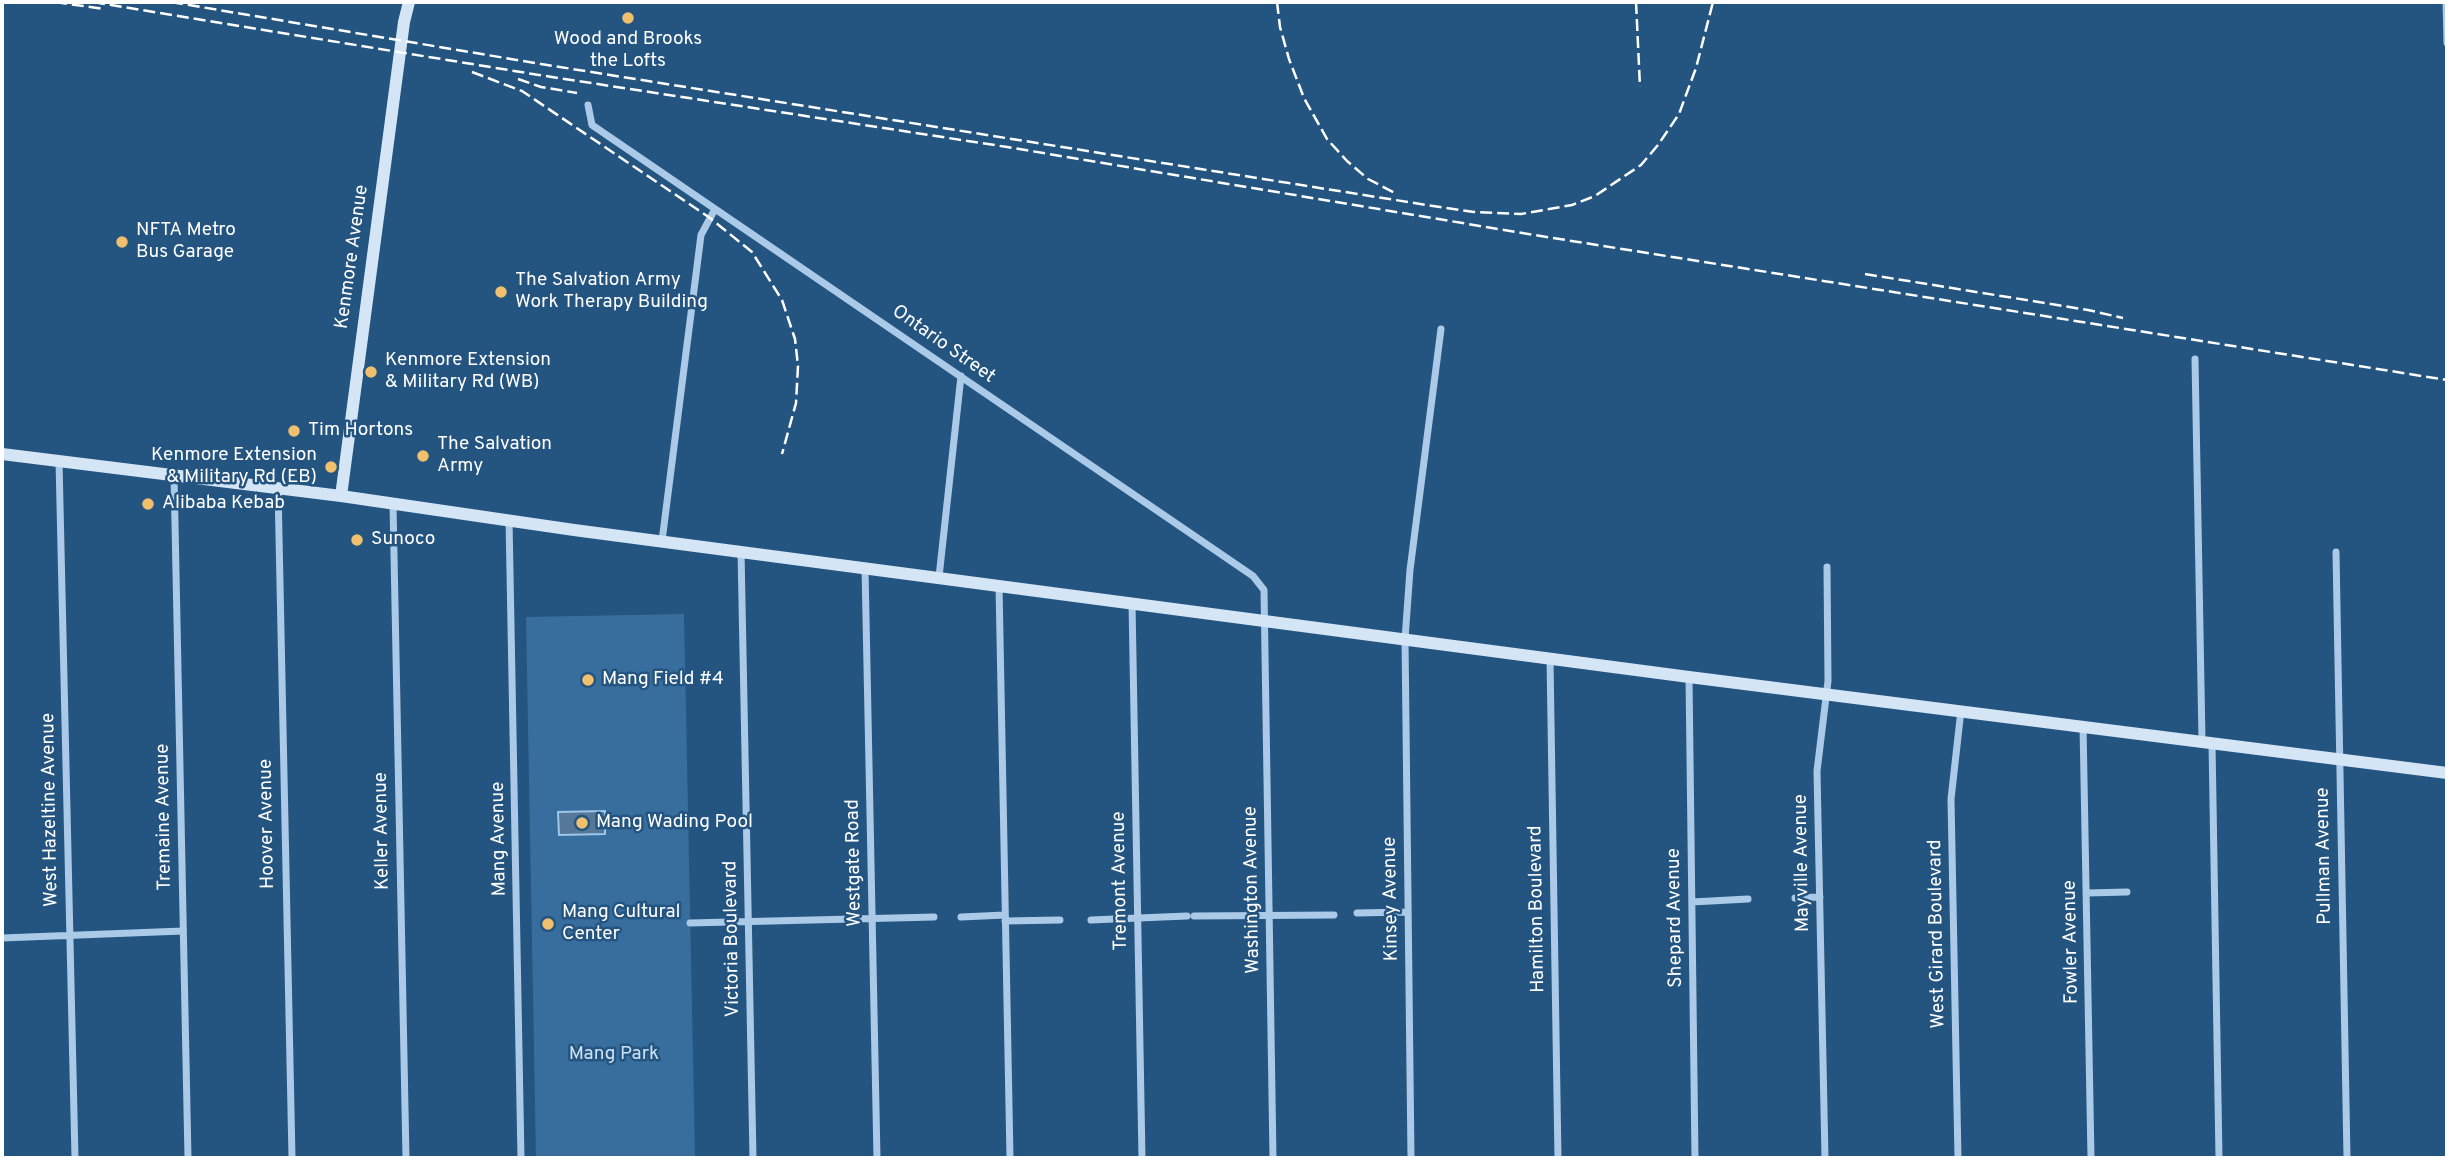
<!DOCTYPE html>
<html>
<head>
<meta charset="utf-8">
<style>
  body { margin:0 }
  #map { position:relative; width:2449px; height:1160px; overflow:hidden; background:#245480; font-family:Overpass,sans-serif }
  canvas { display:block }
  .frame { position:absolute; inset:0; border:4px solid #fff; pointer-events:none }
</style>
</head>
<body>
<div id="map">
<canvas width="2449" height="1160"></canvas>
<div class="frame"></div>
</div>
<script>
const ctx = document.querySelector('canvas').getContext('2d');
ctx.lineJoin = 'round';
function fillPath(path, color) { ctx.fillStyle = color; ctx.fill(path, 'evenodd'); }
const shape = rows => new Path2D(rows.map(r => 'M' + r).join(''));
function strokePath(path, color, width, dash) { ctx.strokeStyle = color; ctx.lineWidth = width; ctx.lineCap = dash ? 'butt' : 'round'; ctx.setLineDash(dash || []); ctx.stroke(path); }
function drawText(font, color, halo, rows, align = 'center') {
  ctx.font = font + ' Overpass,sans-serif'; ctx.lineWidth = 5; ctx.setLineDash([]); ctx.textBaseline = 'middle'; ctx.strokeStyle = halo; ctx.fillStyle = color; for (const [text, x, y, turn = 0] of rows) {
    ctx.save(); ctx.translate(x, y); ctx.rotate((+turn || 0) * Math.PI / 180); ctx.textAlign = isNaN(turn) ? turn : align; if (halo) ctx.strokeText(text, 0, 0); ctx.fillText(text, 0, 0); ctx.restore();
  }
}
fillPath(shape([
  [684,614,695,1158,536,1158,526,617]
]), '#386e9e');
const water = shape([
  [605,811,605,834,559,835,558,812,605,811]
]);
fillPath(water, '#567898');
strokePath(water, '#9ec6e8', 2);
strokePath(shape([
  [2446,2,2447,43],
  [588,105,592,125,1253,576,1264,590,1273,1158],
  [2195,359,2202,740],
  [59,461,75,1158],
  [174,475,188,1158],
  [278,488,292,1158],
  [393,504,406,1158],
  [509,519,521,1158],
  [662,541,701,235,715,209],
  [741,551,753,1158],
  [2336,552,2347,1158],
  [865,568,877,1158],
  [939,577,961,376],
  [999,585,1010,1158],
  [1132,603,1142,1158],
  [1550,659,1558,1158],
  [1689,677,1695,1158],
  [2083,725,2091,1158],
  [2212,743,2219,1158],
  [2087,893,2127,892],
  [1795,898,1820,897],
  [1692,902,1748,899],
  [1357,913,1407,912],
  [1194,916,1334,915],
  [961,917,1005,915],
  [1091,920,1187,916],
  [1005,921,1060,920],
  [690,923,934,917],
  [2,938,183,931],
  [1411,1158,1405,639,1410,570,1441,329],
  [1825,1158,1817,771,1828,681,1827,567],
  [1958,1158,1951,799,1961,710]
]), '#aacae7', 7);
strokePath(shape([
  [2,454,341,496,574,530,1689,677,2447,773],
  [341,496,404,22,409,2]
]), '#d4e5f6', 12);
strokePath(shape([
  [55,2,104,9],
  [93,2,539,75,1007,147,1528,234,2447,380],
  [171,2,541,64,1433,206,1474,212,1521,214,1572,205,1595,196,1641,165,1658,145,1679,114,1696,68,1713,2],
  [1277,2,1280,27,1289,59,1304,98,1327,139,1347,161,1368,179,1397,194],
  [1636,2,1640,87],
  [472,72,522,91,710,218,752,252,782,300,795,339,798,366,796,403,782,454],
  [518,79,541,87,577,93],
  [1865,274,2088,310,2123,318]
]), '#fff', 2.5, [12, 5]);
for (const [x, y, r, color] of [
  [628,18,7,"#f1c06d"],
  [122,242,7,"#f1c06d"],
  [501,292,7,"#f1c06d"],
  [371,372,7,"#f1c06d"],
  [294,431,7,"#f1c06d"],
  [423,456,7,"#f1c06d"],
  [331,467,7,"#f1c06d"],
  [148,504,7,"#f1c06d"],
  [357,540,7,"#f1c06d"],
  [588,680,7,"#f1c06d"],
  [582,823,7,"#f1c06d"],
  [548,924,7,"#f1c06d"]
]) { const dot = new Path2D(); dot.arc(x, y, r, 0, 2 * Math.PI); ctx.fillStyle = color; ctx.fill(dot); strokePath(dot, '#245480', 2.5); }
drawText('19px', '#fff', '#245480', [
  ["Wood and Brooks",628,40,"center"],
  ["the Lofts",628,62,"center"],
  ["NFTA Metro",136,231],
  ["Bus Garage",136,253],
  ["The Salvation Army",515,281],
  ["Work Therapy Building",515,303],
  ["Kenmore Extension",385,361],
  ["& Military Rd (WB)",385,383],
  ["Tim Hortons",308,431],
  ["The Salvation",437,445],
  ["Army",437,467],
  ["Kenmore Extension",317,456,"right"],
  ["& Military Rd (EB)",317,478,"right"],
  ["Alibaba Kebab",162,504],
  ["Sunoco",371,540],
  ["Mang Field #4",602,680],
  ["Mang Wading Pool",596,823],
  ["Mang Cultural",562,913],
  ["Center",562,935]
], 'left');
drawText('19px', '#fff', '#245480', [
  ["Kenmore Avenue",353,257,-82],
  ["Ontario Street",943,345,35],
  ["West Hazeltine Avenue",51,810,-91],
  ["Tremaine Avenue",165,817,-91],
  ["Hoover Avenue",268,824,-91],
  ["Keller Avenue",383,831,-91],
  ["Mang Avenue",500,839,-91],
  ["Pullman Avenue",2325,856,-91],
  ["Westgate Road",855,863,-91],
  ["Mayville Avenue",1803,863,-91],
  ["Tremont Avenue",1121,881,-91],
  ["Washington Avenue",1253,890,-91],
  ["Kinsey Avenue",1392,899,-91],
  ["Hamilton Boulevard",1538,909,-91],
  ["Shepard Avenue",1676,918,-91],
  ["West Girard Boulevard",1938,934,-91],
  ["Victoria Boulevard",733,939,-91],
  ["Fowler Avenue",2072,942,-91]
]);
drawText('19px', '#cde3f5', '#245480', [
  ["Mang Park",614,1055]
]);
</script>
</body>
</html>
